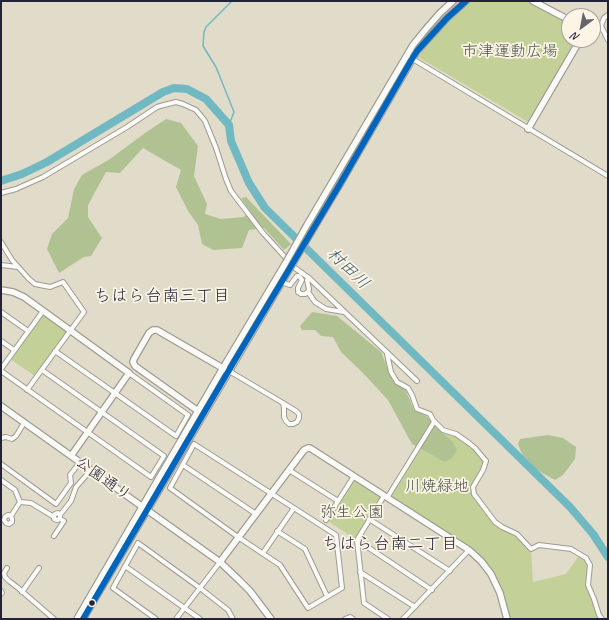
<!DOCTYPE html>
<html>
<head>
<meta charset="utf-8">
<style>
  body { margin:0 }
  #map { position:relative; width:609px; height:620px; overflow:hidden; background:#e1dbc9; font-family:Caveat,sans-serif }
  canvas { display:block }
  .frame { position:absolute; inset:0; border:2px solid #22223b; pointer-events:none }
  .north { position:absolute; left:561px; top:8px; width:40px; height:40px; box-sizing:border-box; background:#fcf5e5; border:1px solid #a5a1a1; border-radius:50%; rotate:212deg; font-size:11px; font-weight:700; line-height:16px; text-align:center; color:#22223b }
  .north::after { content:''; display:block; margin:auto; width:14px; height:18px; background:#65636d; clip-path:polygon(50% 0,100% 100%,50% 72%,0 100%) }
</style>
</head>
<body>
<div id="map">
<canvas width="609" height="620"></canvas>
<div class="frame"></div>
<div class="north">N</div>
</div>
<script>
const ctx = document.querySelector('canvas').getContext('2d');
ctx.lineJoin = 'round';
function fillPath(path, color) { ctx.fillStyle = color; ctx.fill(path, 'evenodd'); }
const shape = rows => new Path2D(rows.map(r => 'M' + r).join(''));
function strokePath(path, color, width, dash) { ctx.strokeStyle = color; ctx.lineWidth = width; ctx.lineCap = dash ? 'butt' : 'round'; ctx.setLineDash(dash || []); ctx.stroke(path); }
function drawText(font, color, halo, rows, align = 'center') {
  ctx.font = font + ' Caveat,"Klee One",sans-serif'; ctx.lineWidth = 3.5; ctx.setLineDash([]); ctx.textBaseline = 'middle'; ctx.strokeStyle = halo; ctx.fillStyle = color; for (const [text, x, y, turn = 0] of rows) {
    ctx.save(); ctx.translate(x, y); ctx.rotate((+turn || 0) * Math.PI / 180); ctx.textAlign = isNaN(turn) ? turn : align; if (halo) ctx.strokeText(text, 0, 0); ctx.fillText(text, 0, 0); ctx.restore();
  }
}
fillPath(shape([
  [470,1,532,1,569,22,569,40,577,40,528,122,418,57,435,35,453,16],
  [43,311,70,330,36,377,9,358],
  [434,422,443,430,456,434,475,448,486,461,473,487,474,494,495,522,517,534,531,549,533,582,566,574,580,554,590,565,588,585,602,619,507,619,491,574,469,551,387,498],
  [354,476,384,496,357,540,326,520]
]), '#c3d199');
fillPath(shape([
  [166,119,181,123,198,146,194,176,207,204,205,214,221,219,244,217,249,210,241,198,246,197,291,244,284,250,264,228,249,230,242,248,213,250,202,244,198,225,188,211,176,187,181,170,143,148,120,173,106,172,88,205,88,217,102,238,91,256,84,257,59,273,47,249,52,234,68,218,74,189,82,175,110,159,145,133],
  [312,312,337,316,381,352,392,379,406,391,414,410,428,417,441,432,452,441,457,450,452,458,445,462,412,444,388,400,362,372,341,352,333,337,321,336,315,330,302,330,300,326],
  [548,435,563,438,576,447,575,459,563,475,555,480,537,470,522,454,518,444,520,439]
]), '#b0c291');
strokePath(shape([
  [229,125,234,112,216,67,203,46,204,32,206,27,232,1]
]), '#70b9c3', 1.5);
strokePath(shape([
  [1,181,22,174,47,162,163,92,174,88,187,89,206,99,229,125,231,141,249,183,265,208,570,507,593,534,608,557]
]), '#70b9c3', 8);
const street = shape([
  [608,15,604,18,601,26,608,40],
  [411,58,608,176],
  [1,193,16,189,43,177,127,127,157,107,164,105,176,102,183,104,196,110,201,116,205,121,216,148,226,179,231,191,263,233,295,268,309,278,417,381],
  [1,242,12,260,29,279,35,284,50,287,63,282,84,312,27,390],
  [1,265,18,267],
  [281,282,290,285,297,276,299,276,302,280,298,288,298,292,301,294,305,294,308,292,309,289,307,280,309,278],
  [308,292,315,302,326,309,344,312],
  [1,312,28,331],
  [1,341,14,350],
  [55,351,176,436,188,415,129,373],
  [387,354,391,372,397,382,408,388,412,395,417,409,430,414,433,420,443,430,456,434,469,443,475,448,486,461,483,470,473,487,474,494,495,522,502,527,517,534,531,549,539,545,571,549,586,558,590,565,588,585,594,599,599,615,602,619],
  [1,369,43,311],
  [1,371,151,477,164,456,42,370],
  [229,371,283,403,296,411,299,414,299,418,297,422,293,424,289,424,286,421,284,417,284,408,283,403],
  [1,438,6,437,12,439,16,436,24,423],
  [194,444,336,535,342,588,308,608,280,565,238,537,170,488,194,444],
  [1,464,56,504,71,483,70,475,80,462],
  [183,465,256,514],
  [289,470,338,501],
  [1,480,15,490,20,502,31,503,54,517],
  [384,496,357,540,364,603,388,619],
  [387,498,434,422],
  [60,515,58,513,55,514,54,516,54,519,57,520,60,519,60,515,71,501,76,487,91,470],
  [11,516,8,515,5,517,4,520,6,523,9,524,12,522,12,519,11,516,20,502],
  [369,519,450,571],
  [326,520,354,476],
  [277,531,305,549,327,596],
  [54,536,64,521,60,519],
  [357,540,432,590],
  [263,553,294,508],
  [125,566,200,619],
  [7,568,4,573,5,577,9,581,17,587,54,619],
  [360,572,415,607],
  [1,591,2,593,1,594],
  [22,592,39,568],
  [156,619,113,588,138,543,200,588,228,610,233,619],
  [176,619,220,562],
  [345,619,350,617,353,619],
  [403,619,469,550]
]);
const secondary = shape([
  [533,1,569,20],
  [528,129,580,40],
  [307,225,413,45,426,29,440,13,453,1],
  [312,231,340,184,417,51,447,18,466,1],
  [1,290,13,292,24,297,129,373,71,456],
  [1,406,220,562,239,580,250,591,271,619],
  [198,411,135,366,133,362,134,359,149,333,153,330,157,330,226,370],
  [220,562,304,450,308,448,310,448,469,550,481,561,491,574,500,593,507,619],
  [77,619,223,368,285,264],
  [83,619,290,268]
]);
strokePath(street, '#9e9b94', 6);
strokePath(secondary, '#9e9b94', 8);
strokePath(street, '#fafaf7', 4);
strokePath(secondary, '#fafaf7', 5.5);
const secondaryBridge = shape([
  [285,264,307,225],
  [290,268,312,231]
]);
strokePath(secondaryBridge, '#9e9b94', 8, []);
strokePath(secondaryBridge, '#fafaf7', 5.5);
strokePath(shape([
  [83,619,235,360,340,184,412,59,417,51,447,18,466,1]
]), '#0065bd', 6);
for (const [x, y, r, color] of [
  [92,603,3.5,"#22223b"]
]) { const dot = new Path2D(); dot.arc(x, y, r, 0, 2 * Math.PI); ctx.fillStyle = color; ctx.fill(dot); strokePath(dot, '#fcf5e5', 1.5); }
drawText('16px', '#4b544b', '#fcf5e5', [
  ["市津運動広場",510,52],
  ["川焼緑地",437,487],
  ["弥生公園",352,513]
]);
drawText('16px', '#22223b', '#fcf5e5', [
  ["公園通り",103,479,36]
]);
drawText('italic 17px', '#2e5870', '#fcf5e5', [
  ["村田川",348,269,44]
]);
drawText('17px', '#22223b', '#fcf5e5', [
  ["ちはら台南三丁目",162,297],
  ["ちはら台南二丁目",390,545]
]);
</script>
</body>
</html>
